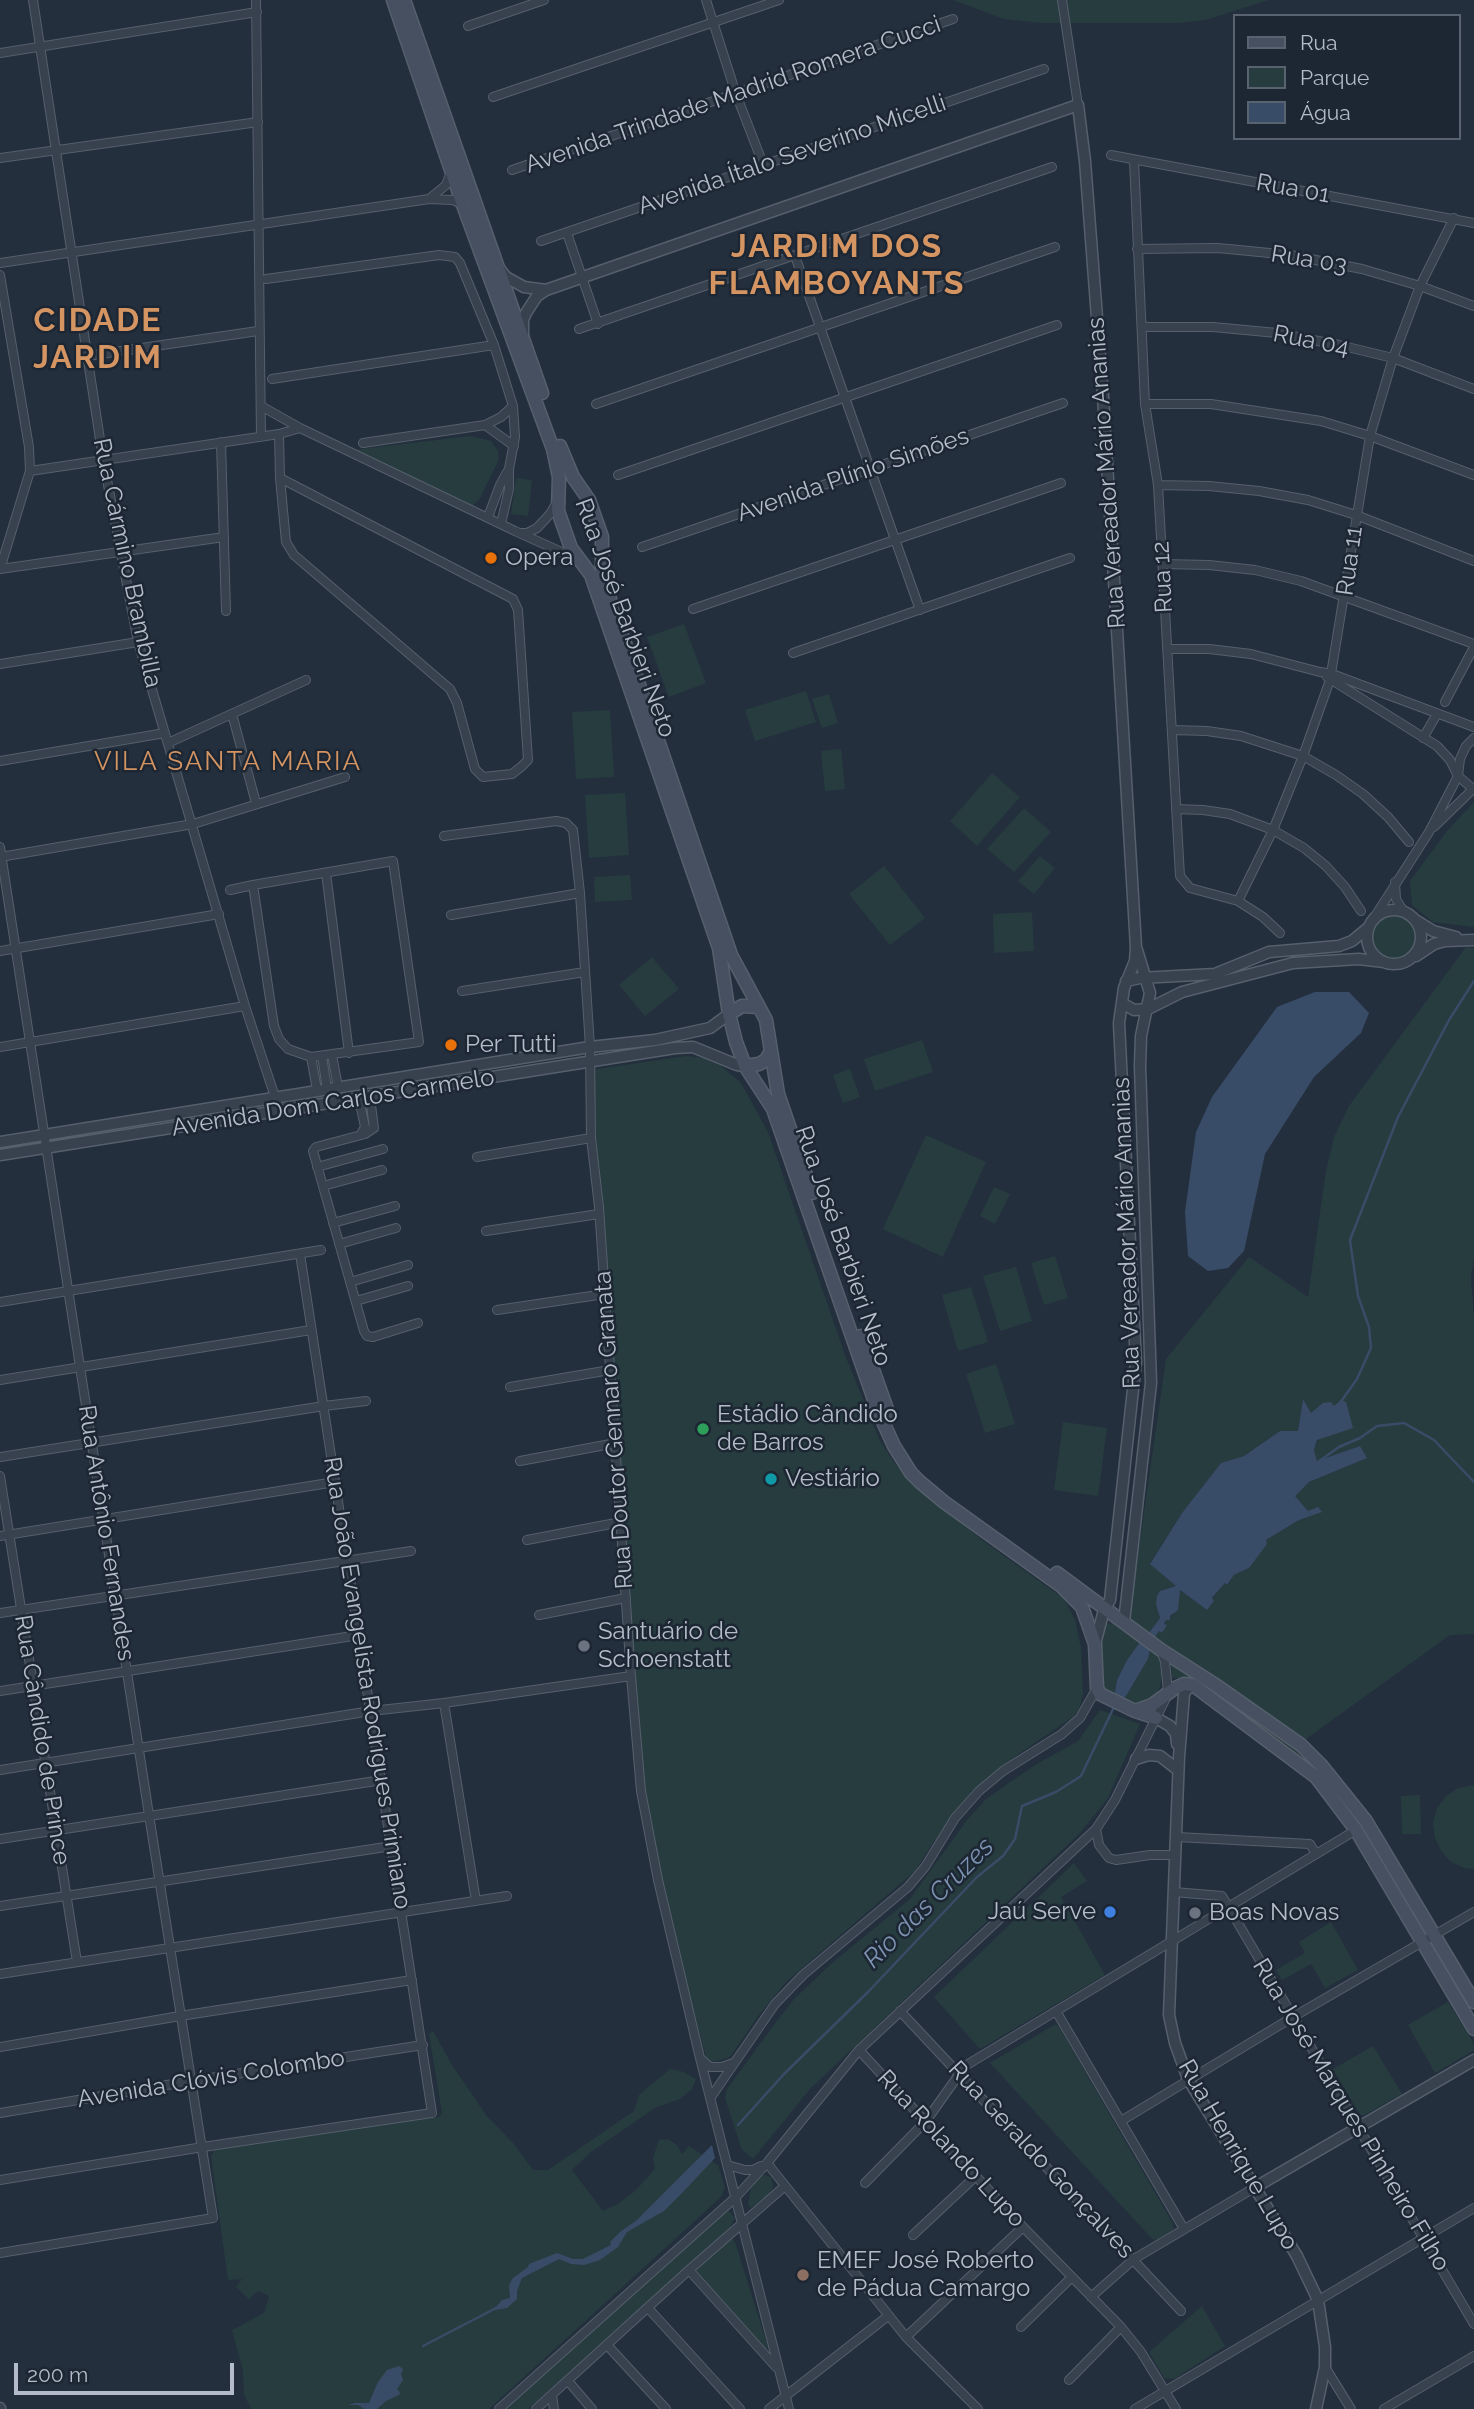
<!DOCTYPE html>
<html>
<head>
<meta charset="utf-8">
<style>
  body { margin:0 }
  #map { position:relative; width:1474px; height:2409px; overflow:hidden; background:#242f3e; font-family:Raleway,sans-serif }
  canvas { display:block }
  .legend { position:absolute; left:1233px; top:14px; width:228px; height:126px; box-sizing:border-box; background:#1d2633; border:2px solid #59626f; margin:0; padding:9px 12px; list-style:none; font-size:21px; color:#b4bcc9 }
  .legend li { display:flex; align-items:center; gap:14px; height:35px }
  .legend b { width:35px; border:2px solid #59626f }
  .scale { position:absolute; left:14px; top:2363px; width:220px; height:32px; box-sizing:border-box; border:4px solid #b4bcc9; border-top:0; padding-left:9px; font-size:21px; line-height:24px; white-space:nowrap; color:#b4bcc9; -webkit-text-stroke:5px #1d2633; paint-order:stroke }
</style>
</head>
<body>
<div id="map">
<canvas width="1474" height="2409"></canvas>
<ul class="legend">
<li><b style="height:9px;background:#465061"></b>Rua</li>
<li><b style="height:19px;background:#263c3f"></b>Parque</li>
<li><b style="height:19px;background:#394c67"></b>Água</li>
</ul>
<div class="scale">200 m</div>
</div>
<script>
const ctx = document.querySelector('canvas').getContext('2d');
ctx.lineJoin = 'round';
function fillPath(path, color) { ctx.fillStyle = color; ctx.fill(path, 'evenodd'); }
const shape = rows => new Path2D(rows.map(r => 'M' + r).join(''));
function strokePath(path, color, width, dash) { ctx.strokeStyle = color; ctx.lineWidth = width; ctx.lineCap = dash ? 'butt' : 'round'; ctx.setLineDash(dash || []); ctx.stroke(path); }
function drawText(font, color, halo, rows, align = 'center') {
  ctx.font = font + ' Raleway,sans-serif'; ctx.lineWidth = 5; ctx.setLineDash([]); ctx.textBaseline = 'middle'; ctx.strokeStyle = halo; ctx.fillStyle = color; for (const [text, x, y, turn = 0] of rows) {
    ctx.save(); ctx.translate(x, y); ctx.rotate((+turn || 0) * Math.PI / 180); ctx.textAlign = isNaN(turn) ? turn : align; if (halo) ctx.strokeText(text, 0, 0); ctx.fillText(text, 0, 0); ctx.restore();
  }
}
fillPath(shape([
  [953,0,1268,0,1206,20,1179,23,1041,23,1004,19],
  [470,436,491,441,498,451,499,459,479,500,473,505,468,505,353,450],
  [516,478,532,480,528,516,511,514],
  [684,624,706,683,669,697,647,637],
  [806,691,816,722,755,741,745,710],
  [829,694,838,723,822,728,812,699],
  [610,710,614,777,576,779,572,712],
  [841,749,845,789,825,791,821,751],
  [992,773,1020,797,977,846,950,821],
  [625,793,629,855,589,858,585,795],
  [1474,802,1474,927,1433,922,1412,905,1410,881,1447,831],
  [1024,808,1051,832,1014,872,987,849],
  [1040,856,1055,868,1034,894,1018,881],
  [884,866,925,918,890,945,849,894],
  [630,875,632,900,595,902,594,877],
  [1032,912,1034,951,994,953,993,914],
  '1371 937a22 22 0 1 1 44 0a22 22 0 1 1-44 0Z',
  [1466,947,1474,948,1474,1257,1471,1277,1474,1321,1474,1634,1450,1635,1306,1739,1154,1639,1159,1631,1162,1633,1166,1620,1174,1614,1180,1590,1207,1610,1212,1599,1225,1583,1228,1585,1234,1575,1249,1568,1266,1540,1299,1520,1321,1512,1308,1511,1294,1496,1309,1482,1366,1458,1360,1446,1317,1461,1314,1450,1334,1406,1311,1413,1303,1400,1298,1431,1280,1431,1244,1456,1221,1463,1182,1513,1150,1563,1176,1586,1160,1591,1156,1601,1160,1618,1148,1634,1129,1617,1166,1359,1249,1257,1308,1297,1326,1171,1334,1137,1349,1106],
  [652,957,679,989,645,1016,619,985],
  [922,1040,933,1072,875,1091,864,1059],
  [686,1056,704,1058,721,1066,741,1083,768,1132,845,1355,880,1441,896,1465,917,1487,986,1543,1063,1598,1075,1619,1081,1648,1083,1694,1079,1709,1073,1717,1020,1753,972,1791,934,1841,915,1871,786,1982,759,2015,730,2057,717,2061,707,2061,657,1869,644,1803,625,1571,591,1070],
  [850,1069,860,1097,843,1103,833,1075],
  [926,1135,986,1162,943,1257,883,1229],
  [994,1187,1010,1194,995,1224,980,1216],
  [1055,1256,1068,1298,1044,1305,1031,1263],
  [1016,1267,1032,1321,1000,1331,983,1276],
  [971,1287,988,1342,958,1351,942,1295],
  [996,1364,1015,1424,985,1433,966,1374],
  [1063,1422,1107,1428,1098,1496,1054,1490],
  [1113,1623,1140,1642,1127,1660,1117,1680,1114,1699,1102,1694,1100,1629,1106,1624],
  [1150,1649,1159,1658,1163,1669,1160,1687,1154,1699,1142,1704,1131,1705,1120,1702,1126,1696,1148,1659],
  [1172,1660,1302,1752,1345,1797,1425,1930,1420,1929,1342,1805,1197,1682,1185,1678,1171,1678],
  [1100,1710,1140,1724,1108,1798,1080,1833,810,2089,753,2159,742,2150,725,2098,727,2089,776,2022,795,1998,832,1963,910,1899,967,1820,986,1799,1035,1765,1078,1741],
  [1474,1785,1474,1869,1464,1868,1451,1862,1441,1851,1435,1838,1433,1823,1437,1808,1446,1796,1458,1788],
  [1420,1795,1421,1834,1402,1834,1401,1796],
  [1074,1863,1087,1881,1061,1897,1105,1975,980,2049,934,1997],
  [1331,1922,1358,1970,1325,1988,1311,1964,1282,1980,1276,1970,1305,1953,1299,1942],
  [1448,2002,1473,2042,1474,2048,1473,2051,1435,2073,1408,2025],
  [1054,2025,1058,2025,1172,2222,1174,2229,1159,2239,1153,2240,990,2063],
  [433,2031,452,2065,486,2115,514,2144,533,2170,548,2170,634,2111,639,2095,670,2069,684,2072,696,2079,692,2089,680,2099,655,2108,591,2152,572,2170,603,2211,618,2204,636,2190,655,2169,653,2158,659,2140,668,2139,677,2145,682,2154,689,2146,718,2165,725,2188,721,2197,489,2409,251,2409,244,2394,243,2371,232,2330,264,2313,269,2296,258,2291,249,2299,236,2287,242,2279,228,2280,211,2156,214,2151,223,2148,439,2117,442,2113,429,2034],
  [1373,2046,1402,2094,1364,2115,1360,2115,1333,2069],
  [765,2175,771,2177,773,2187,770,2193,751,2208,748,2204,751,2188,755,2180,760,2176],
  [729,2211,735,2218,728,2230,528,2409,504,2409,724,2212],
  [729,2239,732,2239,735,2242,768,2347,766,2350,696,2271],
  [1202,2306,1225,2346,1174,2379,1164,2378,1149,2352]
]), '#263c3f');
fillPath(shape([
  [1315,992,1349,992,1369,1013,1361,1033,1314,1077,1265,1154,1244,1251,1228,1268,1208,1271,1188,1256,1185,1212,1196,1132,1212,1097,1277,1007],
  [1303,1399,1311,1413,1323,1403,1331,1402,1334,1406,1341,1400,1346,1402,1353,1428,1317,1440,1314,1450,1317,1461,1360,1446,1367,1458,1309,1482,1295,1496,1308,1511,1318,1507,1322,1512,1299,1520,1266,1540,1267,1544,1249,1568,1234,1575,1227,1585,1225,1583,1212,1598,1214,1601,1207,1610,1180,1590,1178,1610,1170,1616,1170,1620,1166,1620,1164,1624,1167,1625,1162,1633,1159,1631,1154,1639,1148,1634,1160,1618,1156,1604,1157,1596,1160,1591,1176,1586,1150,1564,1182,1513,1221,1463,1244,1456,1280,1431,1298,1431],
  [1140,1642,1150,1649,1148,1659,1126,1696,1120,1702,1114,1699,1117,1680,1127,1660],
  [712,2145,715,2158,683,2192,664,2211,627,2232,618,2247,600,2260,584,2265,571,2264,559,2259,522,2278,517,2291,517,2299,507,2308,495,2310,495,2308,502,2300,510,2298,509,2285,513,2278,528,2267,529,2264,557,2253,573,2259,583,2259,611,2245,610,2242,620,2232,637,2220],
  [399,2366,403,2369,401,2374,403,2380,397,2389,400,2392,399,2395,386,2401,377,2409,364,2409,358,2405,348,2405,355,2403,369,2403,378,2382,387,2370]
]), '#394c67');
strokePath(shape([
  [1340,1403,1357,1379,1371,1348,1369,1327,1358,1296,1350,1240,1398,1117,1449,1020,1474,981],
  [1315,1464,1339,1447,1360,1438,1377,1426,1404,1423,1434,1440,1474,1482],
  [738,2125,784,2074,868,1992,977,1877,1003,1856,1015,1839,1022,1806,1056,1792,1081,1776,1115,1705],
  [423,2346,498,2307]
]), '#394c67', 2.5);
const minor = shape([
  [33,0,103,459,138,642,245,1006,280,1112],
  [256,0,261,437],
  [706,0,736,94,763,164],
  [1062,0,1078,105],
  [468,26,544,0],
  [0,53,257,12],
  [493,97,779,0],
  [1111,155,1474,223],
  [0,158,258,122],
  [1134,160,1145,404,1158,485,1180,876,1190,888,1238,901,1263,917,1280,933],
  [512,170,953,19],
  [429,199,446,185,451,172],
  [567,233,598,324],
  [541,241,1044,69],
  [1137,249,1218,248,1290,255,1362,269,1420,286,1474,306],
  [795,256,920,610],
  [0,263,429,199,453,200,463,205],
  [0,275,29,447,30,471,0,569],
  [266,279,439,255,455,257,460,263,494,345,513,406,515,437,509,469,509,489,501,524],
  [1142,327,1213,327,1277,333,1339,345,1393,358,1474,389],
  [579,329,1052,167],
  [87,356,258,331],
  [272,379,494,345],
  [596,404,1055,247],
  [1145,404,1211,404,1321,421,1370,436,1474,475],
  [261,406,300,428,515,531,577,559],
  [485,425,514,446],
  [279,434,280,478,286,542,294,555,450,689,457,703,475,769,483,777,493,776,512,774,521,767,528,760,518,610,513,599,280,478],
  [221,442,226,611],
  [363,443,485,425,501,417,513,406],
  [30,471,279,434,300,428],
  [618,475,1057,325],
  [1158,485,1209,486,1259,491,1308,500,1356,515,1474,561],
  [488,517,500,485,507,472],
  [521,533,527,533,537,528,550,514,557,502],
  [642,547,1063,403],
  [1163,564,1209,565,1255,570,1301,581,1474,644],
  [0,569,224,537],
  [693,609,1061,483],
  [1167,649,1209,649,1251,654,1320,672,1332,674,1474,727],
  [793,653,1070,558],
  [0,664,138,642],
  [1327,677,1437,746,1450,760,1458,776,1473,789],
  [1445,702,1474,647],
  [232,714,256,803],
  [1172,730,1207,731,1241,736,1303,756,1336,775,1363,794,1388,817,1409,842],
  [1423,738,1437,714],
  [168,743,306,680],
  [0,761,165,733],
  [1176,809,1203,810,1230,814,1273,830,1304,848,1326,866,1345,887,1361,911],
  [1434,827,1474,788],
  [444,836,556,821,566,823,573,830,580,893,590,1047,591,1138,599,1207,631,1676,641,1791,658,1880,700,2058,789,2409],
  [0,847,149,1815,213,2218,0,2253],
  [0,857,193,824,345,777],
  [326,873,349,1053],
  [1395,882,1396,899,1404,912],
  [230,890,253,885,393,861,419,1042,311,1057,288,1049,279,1039,274,1026,253,885],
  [1238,901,1273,830,1303,756,1330,680,1370,436,1393,358,1420,286,1454,218],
  [451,915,580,893],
  [1372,921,1429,832,1458,776,1460,759,1466,746,1474,738],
  [0,951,219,914],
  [462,991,585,972],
  [0,1047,245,1006],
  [332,1055,338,1087],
  [322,1056,327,1089],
  [311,1057,317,1090],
  [370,1098,374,1128,365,1134,316,1147,313,1151,364,1331,367,1336,373,1337,418,1323],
  [359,1099,365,1127,361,1134],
  [477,1157,591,1138],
  [317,1167,383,1149],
  [323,1186,382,1170],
  [333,1223,395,1206],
  [486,1231,599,1214],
  [339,1244,396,1228],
  [350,1282,408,1265],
  [356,1301,408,1286],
  [0,1302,321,1250],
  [497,1310,605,1294],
  [0,1380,311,1330],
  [510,1387,610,1370],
  [0,1457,324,1406,366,1401],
  [520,1461,616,1443],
  [0,1476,77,1962],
  [0,1536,335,1482],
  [527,1540,621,1522],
  [0,1613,411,1551],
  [539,1615,626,1598],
  [0,1691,359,1635],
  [444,1703,476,1901],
  [0,1770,371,1711,444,1703,631,1676],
  [1096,1829,1099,1845,1109,1858,1116,1860,1150,1855,1176,1855],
  [1177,1837,1310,1844,1316,1854],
  [0,1839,382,1780],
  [1174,1892,1222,1896,1474,2324],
  [0,1906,392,1846],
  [0,1974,507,1896],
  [900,2011,1181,2311],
  [1056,2011,1184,2229],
  [0,2047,180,2016,412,1980],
  [859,2050,1023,2227,1121,2327,1141,2352,1176,2409],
  [701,2059,710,2067,722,2067,733,2063],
  [711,2097,775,2004,803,1975,908,1887,925,1867,955,1818,979,1791,1003,1771,1062,1734,1080,1718,1097,1688],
  [0,2113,191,2081,423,2045],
  [1121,2121,1293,2017,1474,1912],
  [767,2163,906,2337,978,2409],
  [727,2165,745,2170,753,2170,761,2166],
  [0,2180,203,2147,432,2113,300,1254],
  [865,2183,926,2121,965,2066,1356,1830],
  [913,2235,976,2176],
  [689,2270,776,2367],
  [1091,2297,1134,2259,1254,2188],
  [648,2308,740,2409],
  [1021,2327,1071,2278],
  [906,2337,1023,2227],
  [607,2345,666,2409],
  [1325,2367,1351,2409],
  [1069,2380,1121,2327],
  [568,2381,592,2409],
  [552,2395,554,2409],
  [499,2409,736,2197,767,2163,859,2050,1096,1829,1115,1800,1164,1702,1168,1691,1165,1662,1161,1650],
  [536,2409,689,2270,785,2186],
  [769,2409,888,2316],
  [1135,2409,1474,2208],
  [1384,2409,1474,2356]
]);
const tertiary = shape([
  [499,268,506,277,524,287,546,290,1078,105,1085,161,1103,396,1136,947,1135,961,1124,988,1119,1023,1136,1362,1110,1600,1104,1610,1095,1644],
  [523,335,523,320,526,313,537,296,546,290],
  '1367 937a27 27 0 1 1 54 0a27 27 0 1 1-54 0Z',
  [1417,921,1433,931,1456,937],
  [1416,956,1434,944,1445,941,1474,940],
  [1126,981,1140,978,1215,974,1269,952,1339,946,1352,941,1369,927],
  [1122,1003,1134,1010,1148,1009,1182,992,1293,963,1359,959,1384,962],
  [0,1142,590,1047,655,1040,710,1028,729,1014],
  [0,1155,675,1048,693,1047,737,1065,745,1066],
  [1124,1622,1151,1383,1140,1066,1141,1036,1150,993,1137,950],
  [1193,1685,1187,1689,1184,1694,1179,1757,1169,2015,1175,2043,1188,2079,1297,2256,1318,2300,1325,2347,1325,2367,1316,2409],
  [1156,1718,1170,1726,1176,1734,1177,1744],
  [1136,1759,1149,1755,1160,1756,1178,1770],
  [1254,2188,1474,2060],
  [0,2408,0,2409]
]);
const secondary = shape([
  [393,0,463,205,553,449,559,477,558,511,571,548,591,575,719,948,729,1014,736,1042,745,1066,773,1109,878,1411,894,1446,911,1473,920,1482,944,1502,1061,1586,1082,1607,1095,1644,1097,1688,1100,1694,1135,1711,1152,1705,1175,1688,1184,1684,1193,1685,1316,1777,1356,1830,1474,2029],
  [404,0,542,393],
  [560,446,573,477,589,500,602,537,602,576,731,955,766,1020,778,1094,812,1193],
  [729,1014,742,1006,758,1007],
  [745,1066,759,1064,766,1060,771,1051],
  [861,1336,888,1412],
  [1057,1573,1161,1650,1214,1684,1301,1745,1321,1765,1366,1821,1474,2002],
  [1135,1711,1156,1718]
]);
strokePath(minor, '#565f6c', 10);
strokePath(tertiary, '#565f6c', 13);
strokePath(secondary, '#565f6c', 15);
strokePath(minor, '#38414e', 8);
strokePath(tertiary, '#38414e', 10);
strokePath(secondary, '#465061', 12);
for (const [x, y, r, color] of [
  [491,558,7,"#e8710a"],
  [451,1045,7,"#e8710a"],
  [703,1429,7,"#2e9e5b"],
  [771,1479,7,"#0f9aa8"],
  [584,1646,7,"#6b7280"],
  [1110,1912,7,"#3f7fe0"],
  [1195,1913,7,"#6b7280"],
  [803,2275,7,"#8d6e63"]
]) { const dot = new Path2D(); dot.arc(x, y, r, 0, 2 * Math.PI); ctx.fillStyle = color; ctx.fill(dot); strokePath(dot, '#1d2633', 2.5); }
drawText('24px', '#b4bcc9', '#1d2633', [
  ["Avenida Trindade Madrid Romera Cucci",733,95,-19],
  ["Avenida Ítalo Severino Micelli",792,155,-19],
  ["Rua 01",1293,189,10],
  ["Rua 03",1309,260,9],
  ["Rua 04",1311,341,11],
  ["Rua Vereador Mário Ananias",1107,473,-94],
  ["Avenida Plínio Simões",853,475,-19],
  ["Rua 11",1350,561,-82],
  ["Rua Cármino Brambilla",127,563,78],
  ["Rua 12",1163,577,-93],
  ["Rua José Barbieri Neto",625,618,70],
  ["Avenida Dom Carlos Carmelo",333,1103,-9],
  ["Rua Vereador Mário Ananias",1127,1233,-92],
  ["Rua José Barbieri Neto",843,1246,71],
  ["Rua Doutor Gennaro Granata",614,1430,-94],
  ["Rua Antônio Fernandes",106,1533,81],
  ["Rua João Evangelista Rodrigues Primiano",367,1683,81],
  ["Rua Cândido de Prince",42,1740,81],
  ["Avenida Clóvis Colombo",211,2079,-9],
  ["Rua José Marques Pinheiro Filho",1351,2115,59],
  ["Rua Rolando Lupo",951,2149,47],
  ["Rua Henrique Lupo",1238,2155,60],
  ["Rua Geraldo Gonçalves",1041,2160,47]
]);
drawText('24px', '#b4bcc9', '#1d2633', [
  ["Opera",505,558],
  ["Per Tutti",465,1045],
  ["Estádio Cândido",717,1415],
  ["de Barros",717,1443],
  ["Vestiário",785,1479],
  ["Santuário de",598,1632],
  ["Schoenstatt",598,1660],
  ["Jaú Serve",1096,1912,"right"],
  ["Boas Novas",1209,1913],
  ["EMEF José Roberto",817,2261],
  ["de Pádua Camargo",817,2289]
], 'left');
ctx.letterSpacing = '2px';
drawText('26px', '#d59563', '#1d2633', [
  ["VILA SANTA MARIA",228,762]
]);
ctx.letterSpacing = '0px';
drawText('italic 26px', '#7c92b1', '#1d2633', [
  ["Rio das Cruzes",929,1903,-45]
]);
ctx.letterSpacing = '2px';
drawText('bold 32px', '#d59563', '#1d2633', [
  ["JARDIM DOS",837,247],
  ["FLAMBOYANTS",837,284],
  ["CIDADE",98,321],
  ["JARDIM",98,358]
]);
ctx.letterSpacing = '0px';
</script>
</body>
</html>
